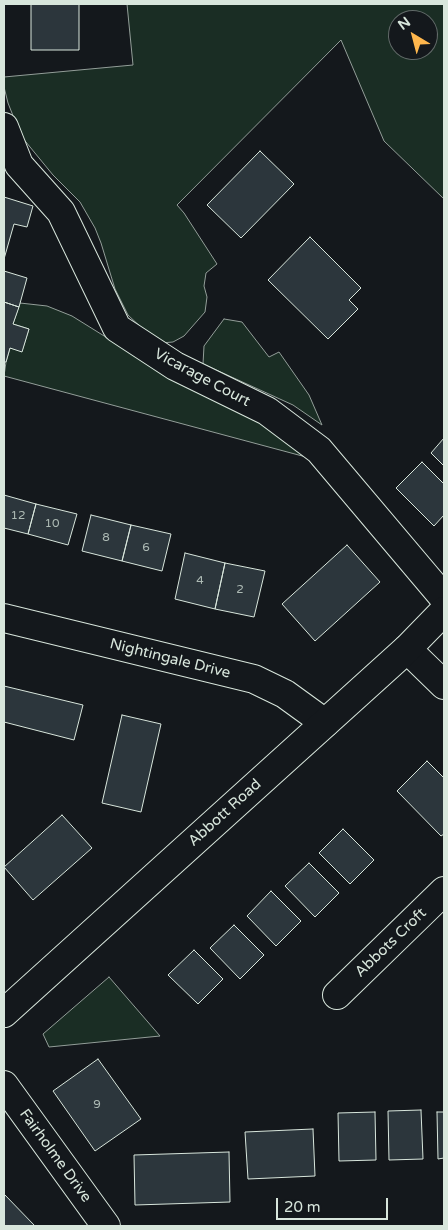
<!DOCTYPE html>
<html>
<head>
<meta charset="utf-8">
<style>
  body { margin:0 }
  #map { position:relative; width:448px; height:1230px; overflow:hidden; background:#14181c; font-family:"Varela Round",sans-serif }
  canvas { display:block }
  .frame { position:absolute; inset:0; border:5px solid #d8e6dc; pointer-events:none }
  .north { position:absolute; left:388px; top:10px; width:50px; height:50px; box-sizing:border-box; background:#14181c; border:1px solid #626a69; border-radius:50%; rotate:323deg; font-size:14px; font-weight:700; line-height:20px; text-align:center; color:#d8e6dc }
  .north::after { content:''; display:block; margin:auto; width:18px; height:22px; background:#ffb74d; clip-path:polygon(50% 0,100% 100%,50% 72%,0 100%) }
  .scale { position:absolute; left:276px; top:1198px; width:112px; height:22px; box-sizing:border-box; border:2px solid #d8e6dc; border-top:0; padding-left:6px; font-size:15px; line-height:18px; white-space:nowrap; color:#d8e6dc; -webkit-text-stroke:4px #14181c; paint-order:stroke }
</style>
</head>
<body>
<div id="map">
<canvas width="448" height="1230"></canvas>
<div class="frame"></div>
<div class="north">N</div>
<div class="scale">20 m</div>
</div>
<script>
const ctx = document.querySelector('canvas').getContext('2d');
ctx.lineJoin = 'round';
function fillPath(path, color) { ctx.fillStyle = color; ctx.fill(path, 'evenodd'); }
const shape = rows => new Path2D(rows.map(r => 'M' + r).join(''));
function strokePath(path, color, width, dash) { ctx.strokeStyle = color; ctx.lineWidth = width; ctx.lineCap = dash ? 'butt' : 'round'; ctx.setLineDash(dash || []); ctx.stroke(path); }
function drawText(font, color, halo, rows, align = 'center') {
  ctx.font = font + ' "Varela Round",sans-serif'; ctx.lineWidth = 4; ctx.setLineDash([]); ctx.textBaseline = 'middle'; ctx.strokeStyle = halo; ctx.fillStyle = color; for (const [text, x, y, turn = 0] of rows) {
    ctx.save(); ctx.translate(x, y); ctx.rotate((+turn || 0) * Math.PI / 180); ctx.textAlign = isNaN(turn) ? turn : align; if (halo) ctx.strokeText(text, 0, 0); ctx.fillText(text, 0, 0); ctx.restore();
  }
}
const green = shape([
  [127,4,444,4,444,199,384,141,341,40,177,205,184,213,217,264,206,273,204,286,207,297,205,312,184,336,173,342,161,343,145,331,128,315,115,289,101,243,95,228,80,202,53,175,21,136,8,103,4,87,4,77,133,65,127,4],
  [398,20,428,20,428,50,398,50,398,20],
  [20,303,47,306,72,316,154,367,243,411,306,457,4,376,6,362,10,348,22,351,29,329,13,324,20,303],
  [224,319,242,322,269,357,279,352,309,395,322,425,293,405,203,364,204,346,224,319],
  [109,977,160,1036,49,1047,43,1034,109,977]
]);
fillPath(green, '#1a2d24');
strokePath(green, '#939e99', 1);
const building = shape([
  [31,4,79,4,79,50,31,50,31,4],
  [260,151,294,184,241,238,207,205,260,151],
  [4,197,33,206,27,227,14,224,4,259,4,197],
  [310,237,361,288,349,300,358,309,328,339,268,280,310,237],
  [4,271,27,278,19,307,4,302,4,271],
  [4,302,19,307,13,324,29,329,22,352,10,348,6,362,4,362,4,302],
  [444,438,444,466,431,453,444,438],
  [422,462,444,484,444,515,434,526,396,488,422,462],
  [4,495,36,504,28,534,4,528,4,495],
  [36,504,77,514,68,545,28,534,36,504],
  [91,515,131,525,122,561,82,551,91,515],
  [131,525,171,534,162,571,122,561,131,525],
  [347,545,380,582,315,641,282,604,347,545],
  [185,553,225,563,215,609,175,599,185,553],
  [225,563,265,571,254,617,215,609,225,563],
  [4,686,83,705,74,740,4,722,4,686],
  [122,715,161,724,141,812,102,803,122,715],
  [427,761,444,778,444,834,441,836,397,791,427,761],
  [62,815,92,848,33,900,4,867,62,815],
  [343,829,374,860,350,884,319,853,343,829],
  [309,863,339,893,315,917,285,886,309,863],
  [271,891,301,921,276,946,247,916,271,891],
  [234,925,264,955,240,979,210,948,234,925],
  [194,950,223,979,198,1004,168,975,194,950],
  [98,1059,141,1119,95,1151,53,1091,98,1059],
  [421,1110,423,1159,389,1160,388,1111,421,1110],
  [375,1112,376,1160,339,1161,338,1113,375,1112],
  [437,1112,444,1112,444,1158,438,1159,437,1112],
  [313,1129,315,1176,248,1179,245,1132,313,1129],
  [229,1152,230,1202,135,1205,134,1155,229,1152],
  [4,1194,35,1226,4,1226,4,1194]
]);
fillPath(building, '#2c363c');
strokePath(building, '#d8e6dc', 1);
const minor = shape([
  [4,127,19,165,61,212,117,328,175,366,267,411,319,450,444,598],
  [4,618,254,679,285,694,325,723],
  [407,649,444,685],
  [337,995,444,891],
  [4,1085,106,1226]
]);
const primary = shape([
  [4,1013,407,649,444,611]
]);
strokePath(minor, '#d8e6dc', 30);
strokePath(primary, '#d8e6dc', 30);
strokePath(minor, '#14181c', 28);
strokePath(primary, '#14181c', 28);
drawText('12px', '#adbab4', null, [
  ["12",18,516],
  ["10",52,524],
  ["8",106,538],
  ["6",146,548],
  ["4",200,581],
  ["2",240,590],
  ["9",97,1105]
]);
drawText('15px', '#d8e6dc', '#14181c', [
  ["Vicarage Court",202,378,28],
  ["Nightingale Drive",170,659,14],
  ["Abbott Road",225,813,-42],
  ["Abbots Croft",391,943,-44],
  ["Fairholme Drive",55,1156,54]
]);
</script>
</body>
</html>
